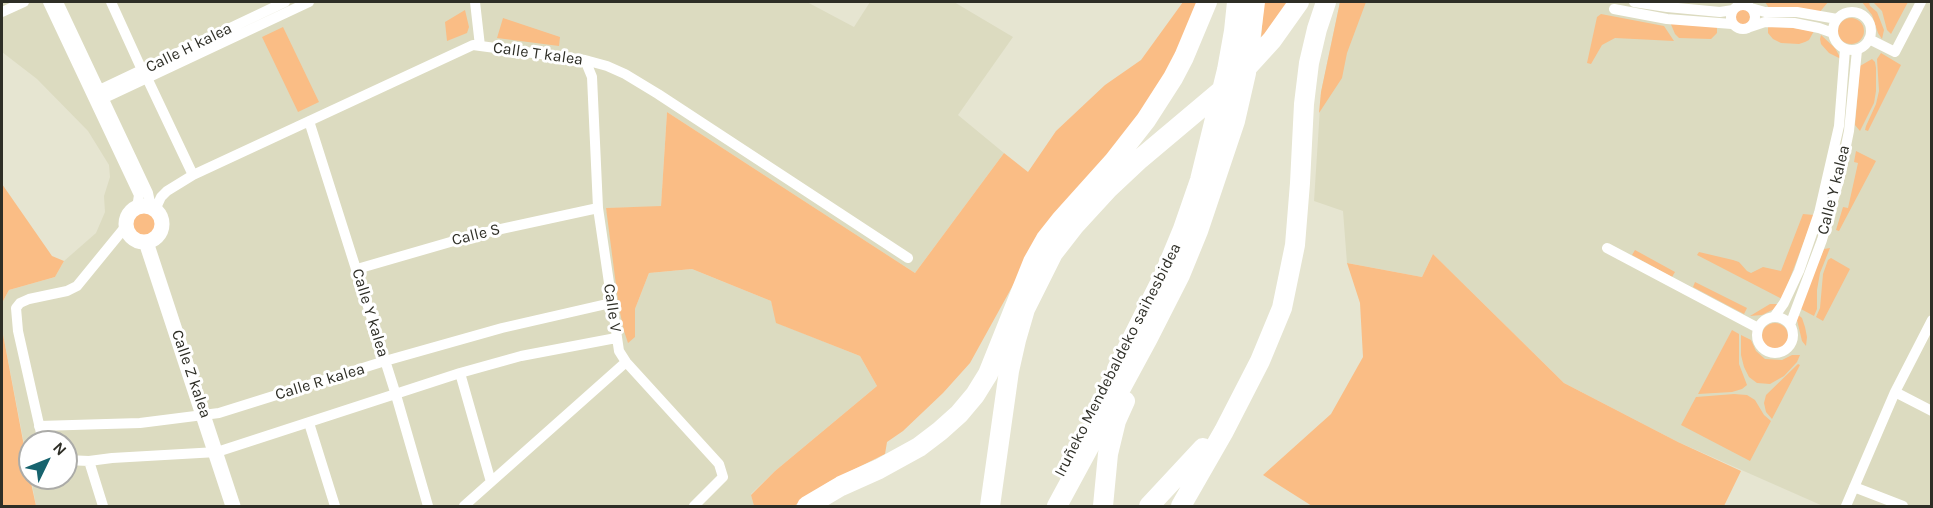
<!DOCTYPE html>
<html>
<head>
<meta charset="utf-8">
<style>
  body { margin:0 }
  #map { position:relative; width:1933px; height:508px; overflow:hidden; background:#e6e5d1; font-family:Karla,sans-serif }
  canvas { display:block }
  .frame { position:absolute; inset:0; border:3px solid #2e2e26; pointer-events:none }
  .north { position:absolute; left:18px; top:430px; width:60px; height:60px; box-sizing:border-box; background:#fff; border:2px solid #ababa8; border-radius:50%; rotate:47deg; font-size:16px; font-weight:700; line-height:24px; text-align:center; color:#2e2e26 }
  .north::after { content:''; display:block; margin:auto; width:21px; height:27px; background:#17636e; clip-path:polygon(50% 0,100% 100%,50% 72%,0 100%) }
</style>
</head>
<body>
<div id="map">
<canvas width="1933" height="508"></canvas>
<div class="frame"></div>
<div class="north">N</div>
</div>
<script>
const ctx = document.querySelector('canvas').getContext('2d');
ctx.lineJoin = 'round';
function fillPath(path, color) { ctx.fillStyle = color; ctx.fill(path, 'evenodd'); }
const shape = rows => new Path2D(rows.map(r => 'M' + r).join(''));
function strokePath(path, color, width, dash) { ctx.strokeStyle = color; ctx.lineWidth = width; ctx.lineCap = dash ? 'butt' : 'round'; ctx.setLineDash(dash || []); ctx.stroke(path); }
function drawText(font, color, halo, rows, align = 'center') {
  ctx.font = font + ' Karla,sans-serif'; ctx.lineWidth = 6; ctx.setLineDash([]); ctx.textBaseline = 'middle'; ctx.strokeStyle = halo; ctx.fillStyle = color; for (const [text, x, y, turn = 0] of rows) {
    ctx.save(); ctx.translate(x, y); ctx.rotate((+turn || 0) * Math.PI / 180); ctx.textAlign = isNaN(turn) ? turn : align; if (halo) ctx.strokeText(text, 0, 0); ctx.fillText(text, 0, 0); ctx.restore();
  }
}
fillPath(shape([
  [2,2,807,2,854,27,870,2,954,2,1013,37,958,115,1004,153,915,273,667,112,661,207,606,208,635,337,635,309,649,273,692,269,771,301,777,323,860,356,877,386,775,471,751,494,754,506,36,506,31,478,66,478,66,442,30,442,30,475,2,329,2,303,9,290,55,277,64,261,96,233,105,212,104,196,110,177,109,165,88,131,37,79,2,52],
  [1340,2,1931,2,1931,506,1823,506,1678,442,1564,383,1433,254,1422,277,1347,263,1343,211,1314,201,1321,92]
]), '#dcdbc0');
fillPath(shape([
  [1183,2,1200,2,1184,43,1146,111,1033,249,970,363,943,393,903,431,887,442,885,454,827,483,794,506,754,506,751,495,775,471,877,386,860,356,776,323,771,301,692,269,649,273,635,309,635,337,628,343,624,331,619,308,606,208,661,206,667,112,915,273,1004,153,1028,172,1056,131,1105,85,1141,60],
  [1264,2,1288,2,1261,39],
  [1340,2,1366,2,1347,53,1342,78,1319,113,1321,92],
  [1765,2,1828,2,1819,13,1769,8],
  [1862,2,1869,2,1870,6,1877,12,1884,30,1882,39,1878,33,1872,15],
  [1873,2,1908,2,1891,34,1887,30,1882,11],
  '1734 17a8 8 0 1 1 16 0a8 8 0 1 1-16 0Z',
  [465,10,469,27,467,33,447,41,445,22],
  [1601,14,1664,26,1674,41,1615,38,1602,45,1591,64,1587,63,1597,17],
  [503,18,560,37,559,46,497,38],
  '1838 31a13 13 0 1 1 26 0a13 13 0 1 1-26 0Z',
  [1670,22,1717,26,1717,33,1711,39,1679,38,1675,34],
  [1768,26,1794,28,1814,31,1809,40,1805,42,1799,44,1781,43,1773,39,1768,33],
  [283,27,319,102,298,112,262,37],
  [1821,35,1835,48,1841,59,1829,53,1821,44,1820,39],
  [1881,53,1901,65,1868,131,1865,130,1866,126,1876,104,1879,91,1877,59],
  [1872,59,1875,62,1876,68,1876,91,1874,103,1860,131,1855,125,1860,66],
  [1856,151,1876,161,1839,231,1836,230,1843,207,1848,208,1858,163,1854,162],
  [2,184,52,256,64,261,55,277,9,290,2,303],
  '130 225a14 14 0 1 1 28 0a14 14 0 1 1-28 0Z',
  [1803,214,1814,215,1782,299,1697,255,1699,252,1733,260,1739,262,1747,271,1751,273,1763,267,1781,271],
  [1830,248,1820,273,1817,290,1817,309,1814,316,1799,308,1824,249],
  [1635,250,1675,272,1672,277,1632,255],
  [1433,254,1564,383,1678,442,1741,471,1724,506,1312,506,1263,475,1331,414,1363,357,1360,303,1347,263,1422,277],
  [1831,258,1850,269,1823,321,1816,317,1820,308,1823,274,1828,260],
  [1695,282,1747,308,1744,314,1693,287],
  [1770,304,1779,304,1774,309,1762,315,1750,316],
  [1797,314,1802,318,1805,327,1807,337,1806,346,1802,341,1797,320],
  '1762 336a13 13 0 1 1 26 0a13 13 0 1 1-26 0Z',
  [2,329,30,478,36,506,2,506],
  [1732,330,1739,334,1739,364,1747,385,1742,389,1732,392,1698,394],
  [1741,335,1751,340,1756,351,1765,359,1782,360,1792,355,1800,355,1797,362,1784,376,1770,384,1757,383,1749,377,1744,367,1741,355],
  [1798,364,1800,365,1772,419,1766,412,1764,403,1766,395],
  [1734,394,1747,395,1755,400,1764,415,1771,421,1750,461,1681,425,1696,397]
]), '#fabd85');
strokePath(shape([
  [48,2,139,195,137,208],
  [58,2,148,193,151,207],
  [111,2,142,70],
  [475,2,480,46],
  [1634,2,1667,7,1720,12,1733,10],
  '1731 17a12 12 0 1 1 24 0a12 12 0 1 1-24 0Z',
  [1751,8,1765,12,1797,12,1837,19],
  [1614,9,1667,19,1732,24],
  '1833 31a19 19 0 1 1 38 0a19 19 0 1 1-38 0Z',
  [2,12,24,2],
  [1750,27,1765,22,1794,23,1819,28,1833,33],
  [1869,39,1895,52,1921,2],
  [585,60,592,77,598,208,619,351,626,362,719,464,723,477,694,506],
  [147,78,193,175],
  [93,93,285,2],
  [96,102,309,2],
  [309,121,396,395,428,506],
  [155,210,161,197,167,191,193,175,473,45,585,60,607,66,625,74,658,94,908,258],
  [1607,248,1758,328],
  [357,269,478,234,598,208],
  '1757 335a18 18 0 1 1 36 0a18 18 0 1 1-36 0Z',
  [1774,317,1784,303,1799,271,1819,213,1839,126,1845,49],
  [1790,325,1822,240,1839,180,1849,131,1857,50],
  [460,373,491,482],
  [1895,392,1932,411],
  [309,423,335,506],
  [39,426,140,423,219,413,385,361,502,328,611,303],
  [43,442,18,331,16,308,20,303,29,299,67,291,77,286,126,226],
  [66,460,89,461,112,458,217,452,460,373,521,356,616,338],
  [89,461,103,506],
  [1854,487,1903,506],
  [464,506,626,362],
  [1846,506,1895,392,1932,320]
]), '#fff', 10);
strokePath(shape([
  '126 224a18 18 0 1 1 36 0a18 18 0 1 1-36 0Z',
  [146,242,233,506]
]), '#fff', 15);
strokePath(shape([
  [1117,369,1164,275,1183,229,1200,180,1227,70,1234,31,1237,2],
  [807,506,841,486,879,469,919,447,940,431,959,414,975,395,988,374,1033,262,1046,239,1061,220,1114,161,1146,120,1173,78,1184,57,1207,2],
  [990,506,1009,371,1016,340,1025,309,1053,253,1074,226,1108,189,1140,159,1241,74,1272,40,1299,2],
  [1057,506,1148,338,1180,275,1198,231,1235,121,1246,73,1255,2],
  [1103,506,1108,454,1116,421,1125,401],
  [1149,506,1203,448],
  [1181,506,1224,431,1260,361,1282,308,1295,245,1300,183,1304,104,1309,63,1317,29,1326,2]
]), '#fff', 20);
drawText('16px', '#2e2e26', '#fff', [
  ["Calle H kalea",189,48,-26],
  ["Calle T kalea",538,54,8],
  ["Calle Y kalea",1834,190,-76],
  ["Calle S",476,235,-14],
  ["Calle V",612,308,82],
  ["Calle Y kalea",370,313,73],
  ["Iruñeko Mendebaldeko saihesbidea",1118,360,-63],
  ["Calle Z kalea",191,374,71],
  ["Calle R kalea",320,382,-17]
]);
</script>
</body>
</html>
